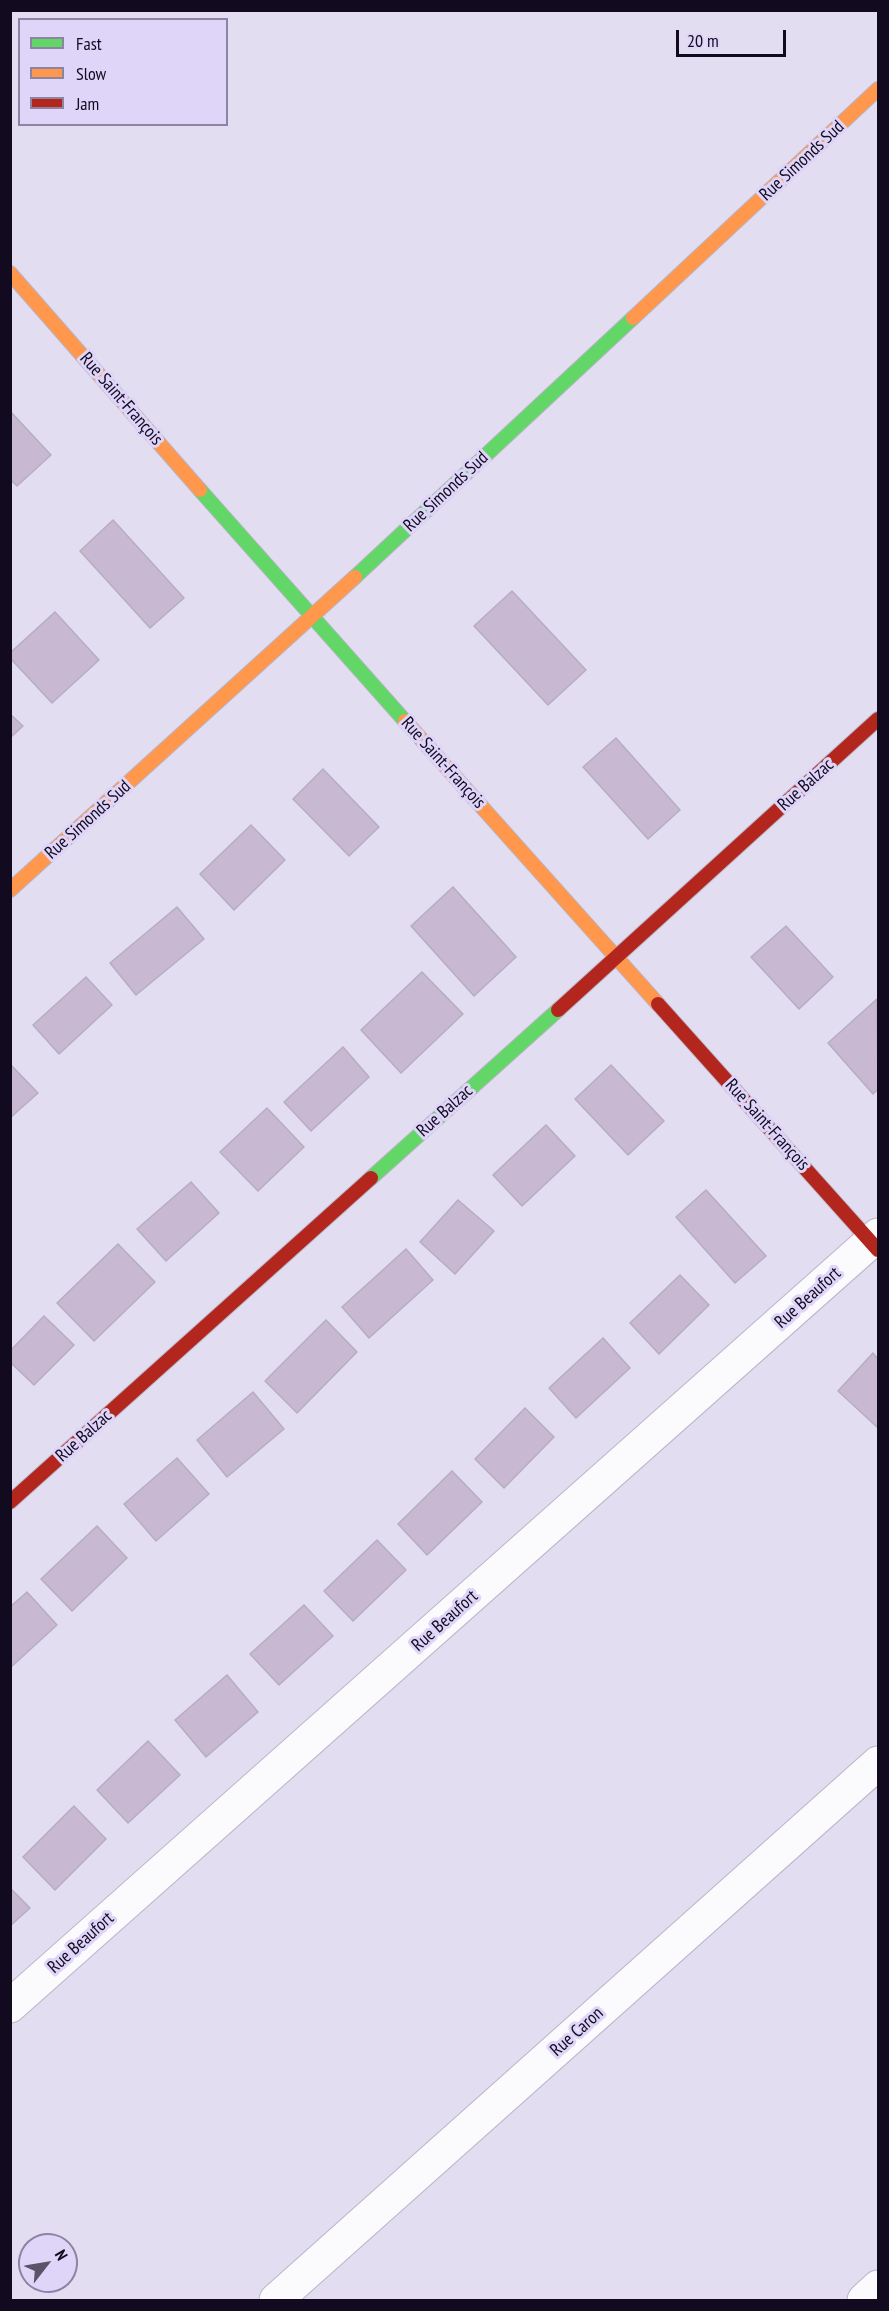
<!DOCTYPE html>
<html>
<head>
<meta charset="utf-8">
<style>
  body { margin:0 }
  #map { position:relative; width:889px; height:2311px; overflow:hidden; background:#e2ddf1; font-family:"PT Sans Narrow",sans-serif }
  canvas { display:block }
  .frame { position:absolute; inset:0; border:12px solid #120b1f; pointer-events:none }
  .legend { position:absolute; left:18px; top:18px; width:210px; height:108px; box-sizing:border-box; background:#dfd5f9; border:2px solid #8d84a2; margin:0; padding:8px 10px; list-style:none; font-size:18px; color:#120b1f }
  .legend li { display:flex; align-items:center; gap:12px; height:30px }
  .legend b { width:30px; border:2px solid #8d84a2 }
  .north { position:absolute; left:18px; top:2233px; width:60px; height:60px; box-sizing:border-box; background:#dfd5f9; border:2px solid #8d84a2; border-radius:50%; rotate:59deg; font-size:16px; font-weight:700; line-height:24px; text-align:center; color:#120b1f }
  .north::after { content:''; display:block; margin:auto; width:21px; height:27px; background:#5b5468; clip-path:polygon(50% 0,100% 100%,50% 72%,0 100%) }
  .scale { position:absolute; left:676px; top:30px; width:110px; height:27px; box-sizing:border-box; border:3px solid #120b1f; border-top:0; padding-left:8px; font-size:18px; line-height:21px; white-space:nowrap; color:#120b1f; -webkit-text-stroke:4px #dfd5f9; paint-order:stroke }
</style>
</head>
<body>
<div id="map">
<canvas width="889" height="2311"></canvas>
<div class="frame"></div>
<ul class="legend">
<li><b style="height:8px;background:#63d668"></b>Fast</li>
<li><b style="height:8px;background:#ff974d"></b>Slow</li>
<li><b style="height:8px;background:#b3261e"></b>Jam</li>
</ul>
<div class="north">N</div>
<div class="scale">20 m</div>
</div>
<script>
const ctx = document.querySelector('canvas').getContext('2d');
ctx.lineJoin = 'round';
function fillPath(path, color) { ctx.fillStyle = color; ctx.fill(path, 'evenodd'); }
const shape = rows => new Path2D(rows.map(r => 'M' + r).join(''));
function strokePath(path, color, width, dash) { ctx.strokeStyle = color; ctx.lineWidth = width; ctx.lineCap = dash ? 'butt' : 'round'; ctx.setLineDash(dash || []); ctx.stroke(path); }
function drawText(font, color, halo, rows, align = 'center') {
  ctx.font = font + ' "PT Sans Narrow",sans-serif'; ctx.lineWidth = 6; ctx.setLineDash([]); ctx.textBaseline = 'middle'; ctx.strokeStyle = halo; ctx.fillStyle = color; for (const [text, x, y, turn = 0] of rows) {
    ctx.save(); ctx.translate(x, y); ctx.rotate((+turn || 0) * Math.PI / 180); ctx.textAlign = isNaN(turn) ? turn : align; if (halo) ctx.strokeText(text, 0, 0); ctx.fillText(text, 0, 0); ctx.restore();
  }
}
const building = shape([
  [10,411,51,455,17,486,10,479,10,411],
  [113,520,184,598,150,628,80,551,113,520],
  [512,591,586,670,548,705,474,626,512,591],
  [55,612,99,660,52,703,10,658,10,653,55,612],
  [10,714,23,726,10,738,10,714],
  [616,738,680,810,648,839,583,767,616,738],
  [323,769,379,827,349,856,293,799,323,769],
  [251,825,285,860,234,910,200,874,251,825],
  [453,887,516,957,474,996,411,926,453,887],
  [177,907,204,939,136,995,110,963,177,907],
  [786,926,833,977,799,1009,751,957,786,926],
  [422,972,463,1014,401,1073,361,1030,422,972],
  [86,977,112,1005,59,1054,33,1025,86,977],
  [877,999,878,1089,873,1094,828,1043,877,999],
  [343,1047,369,1077,311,1131,284,1102,343,1047],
  [10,1064,38,1093,10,1118,10,1064],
  [611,1065,664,1121,628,1155,575,1099,611,1065],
  [267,1108,304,1147,258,1191,220,1152,267,1108],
  [546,1125,575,1156,522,1206,493,1175,546,1125],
  [191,1182,219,1213,166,1261,137,1229,191,1182],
  [706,1190,766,1256,735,1283,676,1217,706,1190],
  [458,1200,494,1231,455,1274,420,1242,458,1200],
  [118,1244,155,1282,94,1341,57,1303,118,1244],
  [406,1249,433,1280,369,1338,342,1307,406,1249],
  [680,1275,709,1305,659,1354,630,1323,680,1275],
  [44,1316,74,1345,34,1385,10,1362,10,1351,44,1316],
  [326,1320,357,1352,297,1413,265,1381,326,1320],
  [603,1338,630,1368,576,1418,549,1388,603,1338],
  [873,1353,878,1359,878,1428,838,1391,873,1353],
  [253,1392,284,1429,227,1477,197,1440,253,1392],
  [525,1408,554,1437,504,1488,475,1459,525,1408],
  [177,1458,209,1494,156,1541,124,1504,177,1458],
  [452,1471,482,1502,427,1555,398,1524,452,1471],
  [97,1526,127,1558,72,1611,41,1579,97,1526],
  [377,1540,406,1570,353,1621,324,1591,377,1540],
  [27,1592,57,1625,10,1668,10,1607,27,1592],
  [304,1605,333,1636,279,1685,250,1654,304,1605],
  [227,1675,258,1712,206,1757,175,1720,227,1675],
  [148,1741,180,1775,128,1823,97,1790,148,1741],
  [74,1806,106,1839,55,1890,23,1857,74,1806],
  [10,1888,30,1908,10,1926,10,1888]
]);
fillPath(building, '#c8b8d2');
strokePath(building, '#b6adbf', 1.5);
const street = shape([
  [10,2006,878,1235],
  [276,2300,878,1763],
  [864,2300,878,2287]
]);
const fast = shape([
  [200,490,405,721],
  [355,577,633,318],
  [371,1178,558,1010]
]);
const slow = shape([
  [10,273,200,490],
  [633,318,878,89],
  [405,721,658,1004],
  [10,890,355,577]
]);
const jam = shape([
  [658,1004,878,1250],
  [558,1010,878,719],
  [10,1502,371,1178]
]);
strokePath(street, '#bab5c8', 35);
strokePath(fast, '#bab5c8', 16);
strokePath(slow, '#bab5c8', 16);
strokePath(jam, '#bab5c8', 16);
strokePath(street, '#fbfafd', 33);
strokePath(fast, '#63d668', 14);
strokePath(slow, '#ff974d', 14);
strokePath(jam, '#b3261e', 14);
drawText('18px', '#120b1f', '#dfd5f9', [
  ["Rue Simonds Sud",802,161,-43],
  ["Rue Saint-François",121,399,49],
  ["Rue Simonds Sud",446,492,-43],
  ["Rue Saint-François",443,763,48],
  ["Rue Balzac",806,785,-42],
  ["Rue Simonds Sud",88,820,-42],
  ["Rue Balzac",445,1111,-42],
  ["Rue Saint-François",767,1125,48],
  ["Rue Beaufort",808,1298,-42],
  ["Rue Balzac",84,1436,-42],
  ["Rue Beaufort",445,1621,-42],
  ["Rue Beaufort",81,1943,-42],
  ["Rue Caron",577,2032,-42]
]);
</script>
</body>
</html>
